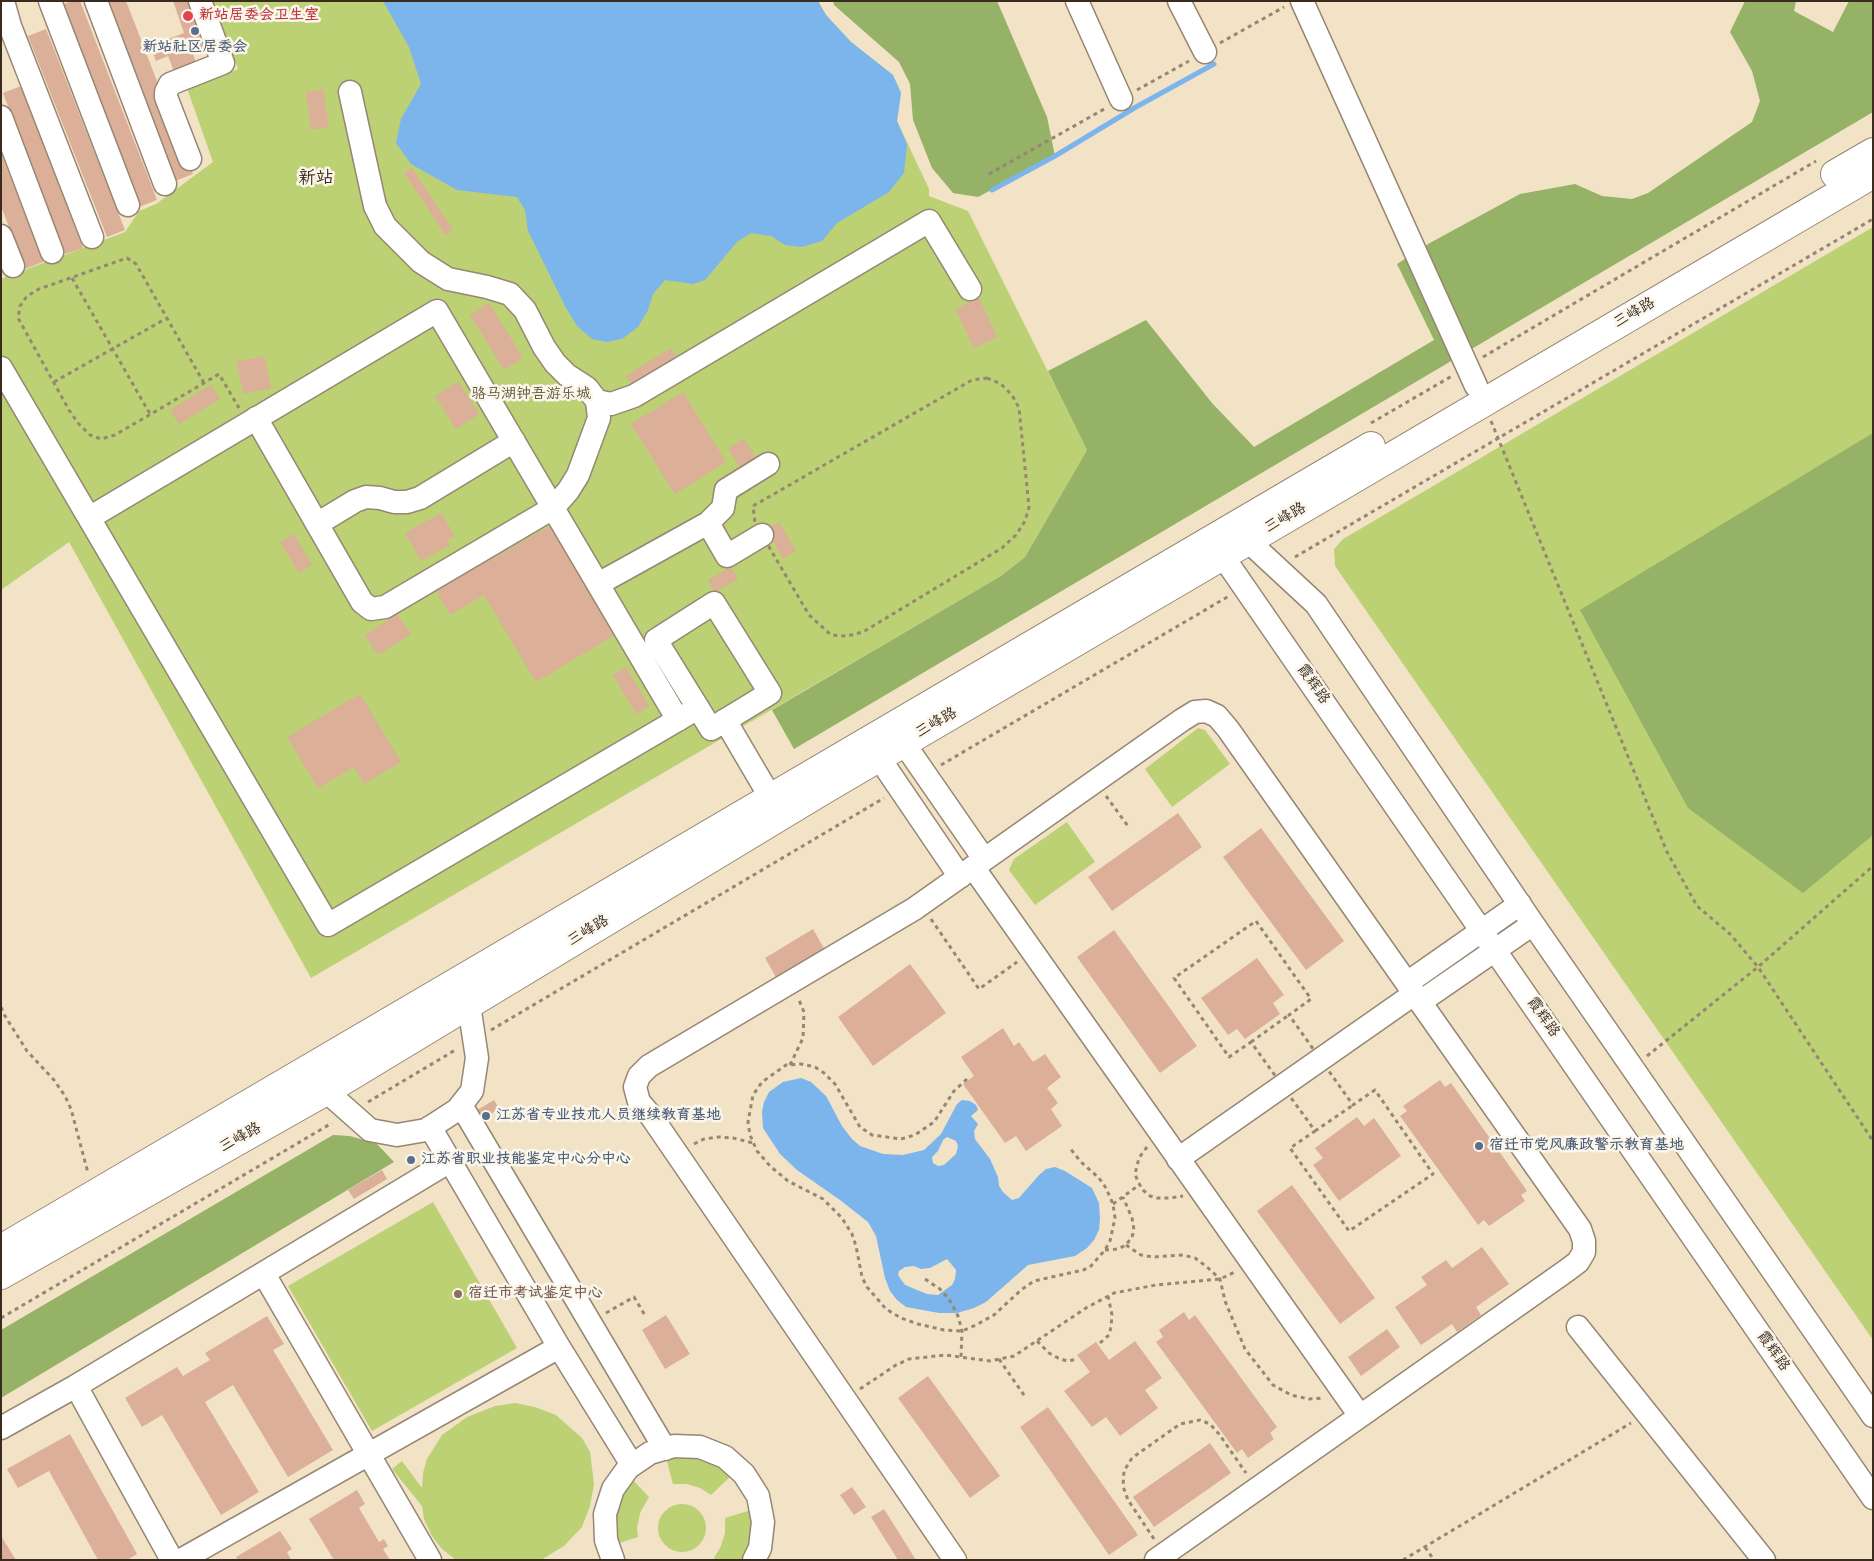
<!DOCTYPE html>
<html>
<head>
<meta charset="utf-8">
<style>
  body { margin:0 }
  #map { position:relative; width:1874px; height:1561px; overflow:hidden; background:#f2e3c7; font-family:Kalam,sans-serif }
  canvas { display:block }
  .frame { position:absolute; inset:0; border:2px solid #3b2a1e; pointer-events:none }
</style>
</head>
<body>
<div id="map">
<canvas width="1874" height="1561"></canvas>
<div class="frame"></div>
</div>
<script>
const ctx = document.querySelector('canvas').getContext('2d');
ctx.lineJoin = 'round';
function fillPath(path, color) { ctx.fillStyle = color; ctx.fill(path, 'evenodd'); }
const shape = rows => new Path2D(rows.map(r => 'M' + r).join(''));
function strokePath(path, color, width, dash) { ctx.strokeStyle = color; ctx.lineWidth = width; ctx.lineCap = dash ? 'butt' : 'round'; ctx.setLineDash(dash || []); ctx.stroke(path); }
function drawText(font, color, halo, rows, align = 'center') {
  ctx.font = font + ' Kalam,"LXGW WenKai TC",sans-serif'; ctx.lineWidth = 5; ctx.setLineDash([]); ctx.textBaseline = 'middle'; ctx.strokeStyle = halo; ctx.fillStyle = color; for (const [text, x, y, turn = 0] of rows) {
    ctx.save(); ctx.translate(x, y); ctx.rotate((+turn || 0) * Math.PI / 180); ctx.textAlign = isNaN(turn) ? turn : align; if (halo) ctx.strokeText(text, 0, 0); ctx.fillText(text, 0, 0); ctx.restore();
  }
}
fillPath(shape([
  [212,1,818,1,826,15,851,42,893,75,901,93,897,121,929,189,929,196,968,211,1087,450,1025,557,1001,576,311,978,69,542,1,590,1,279,125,232,139,211,156,204,213,162,187,88,238,69],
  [1873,227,1873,1340,1335,566,1334,549,1343,539],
  [1198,728,1205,730,1230,764,1172,807,1145,769],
  [1067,822,1095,862,1035,905,1009,870,1014,859],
  [433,1202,517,1348,372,1431,288,1286],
  [515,1403,535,1407,556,1415,582,1438,590,1452,594,1484,590,1506,582,1527,564,1546,541,1560,456,1560,442,1549,432,1536,424,1519,422,1506,392,1469,402,1461,422,1488,423,1473,427,1459,442,1435,467,1417,495,1406],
  [688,1457,709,1462,731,1476,711,1495,700,1488,687,1484,673,1484,666,1458],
  [631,1478,649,1497,640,1513,637,1528,638,1537,613,1545,617,1500],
  '658 1528a24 24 0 1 1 48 0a24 24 0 1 1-48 0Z',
  [751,1510,751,1536,744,1559,716,1560,714,1558,721,1546,725,1533,725,1518]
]), '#bcd074');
fillPath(shape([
  [833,1,997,1,1047,117,1055,156,978,197,953,193,932,168,913,120,910,84,899,62,834,5],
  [1745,1,1796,1,1794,11,1833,32,1849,1,1873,1,1873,112,794,749,772,710,1001,576,1025,557,1087,450,1048,371,1146,320,1212,403,1254,447,1434,340,1397,264,1428,244,1520,194,1575,184,1602,196,1632,199,1648,193,1752,122,1760,101,1752,71,1730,32],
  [1873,433,1873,835,1803,893,1688,808,1580,610],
  [333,1135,350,1136,377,1144,394,1162,1,1398,1,1330]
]), '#95b266');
fillPath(shape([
  [383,1,818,1,826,15,851,42,893,75,901,93,897,121,907,144,904,173,889,192,837,223,822,241,802,247,785,245,771,236,751,233,737,242,705,280,693,284,665,280,653,294,648,310,638,327,622,339,607,342,592,339,577,326,566,308,528,231,525,210,517,197,457,190,411,164,396,143,401,119,421,84,409,47],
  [801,1078,811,1082,826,1096,842,1126,852,1139,860,1146,883,1154,903,1155,924,1150,941,1134,957,1104,962,1100,970,1101,976,1105,978,1110,971,1116,978,1124,974,1131,975,1139,990,1159,998,1177,999,1186,1003,1192,1012,1200,1019,1198,1039,1175,1046,1169,1055,1167,1065,1171,1092,1188,1099,1203,1100,1219,1099,1230,1094,1240,1087,1248,1075,1256,1028,1265,986,1302,974,1308,957,1313,939,1313,906,1307,897,1300,890,1291,885,1278,876,1236,868,1222,840,1200,797,1170,780,1154,763,1128,762,1112,764,1102,769,1092,783,1082],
  [947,1137,956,1141,958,1146,956,1154,944,1165,938,1166,933,1163,932,1157,938,1151,943,1140],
  [947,1259,956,1270,955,1279,952,1285,938,1295,927,1294,905,1285,898,1275,899,1271,905,1267,914,1266,921,1269,930,1268]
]), '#7cb4ec');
strokePath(shape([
  [992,190,1055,156,1136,107,1214,64]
]), '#7cb4ec', 5);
fillPath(shape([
  [72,1,80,1,157,200,139,207,61,5],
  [105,1,126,1,193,174,175,181],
  [173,1,195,1,212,47,193,54,198,68,176,77,168,56,156,61,150,46,184,33],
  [46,29,125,230,107,237,28,36],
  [21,86,83,248,65,254,3,93],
  [323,89,329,127,311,130,306,92],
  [1,153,43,262,25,269,1,206],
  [412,168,453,230,445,235,404,173],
  [979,298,997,337,974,348,955,309],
  [489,303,523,358,504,370,470,315],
  [671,348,680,361,635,390,626,376],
  [264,356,271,388,244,394,236,362],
  [458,381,479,414,456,429,435,396],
  [211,385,220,399,179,424,170,410],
  [683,392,726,462,675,494,631,424],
  [744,439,757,460,742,470,728,448],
  [441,513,455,536,447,540,450,545,421,561,405,533],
  [779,522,796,551,783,559,767,529],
  [552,525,616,634,536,682,484,595,450,615,436,590],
  [294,534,312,565,299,573,280,542],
  [731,567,738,579,715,592,708,580],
  [397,614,411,634,378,655,365,635],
  [626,667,649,706,636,714,613,675],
  [360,694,401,762,364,784,354,767,318,788,287,737],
  [1178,813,1202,847,1112,911,1088,877],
  [1261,828,1344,941,1306,970,1223,857],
  [813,929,825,950,777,979,765,958],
  [1114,930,1197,1046,1160,1073,1077,957],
  [1257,958,1284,995,1273,1003,1280,1014,1245,1039,1237,1029,1228,1035,1201,998],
  [910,964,946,1013,873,1066,838,1017],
  [1003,1028,1014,1046,1019,1042,1033,1062,1045,1054,1061,1077,1047,1088,1058,1103,1051,1109,1062,1126,1026,1151,1016,1136,1005,1143,963,1084,974,1076,961,1057],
  [1440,1080,1445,1087,1451,1083,1527,1191,1521,1195,1525,1201,1489,1226,1484,1220,1478,1225,1400,1116,1407,1111,1403,1106],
  [494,1100,499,1109,477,1122,472,1113],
  [1357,1117,1364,1126,1374,1118,1401,1156,1339,1201,1313,1165,1323,1158,1315,1148],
  [382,1170,387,1179,354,1199,348,1190],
  [1292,1185,1375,1298,1340,1324,1257,1211],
  [1482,1247,1509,1284,1476,1307,1481,1315,1457,1332,1452,1324,1421,1345,1395,1307,1427,1285,1421,1277,1446,1260,1452,1268],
  [1184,1312,1189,1320,1195,1315,1277,1427,1270,1433,1274,1439,1248,1458,1242,1449,1237,1453,1156,1342,1163,1337,1159,1330],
  [666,1315,690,1354,665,1369,642,1330],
  [267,1316,284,1344,273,1350,333,1450,288,1477,233,1385,205,1402,259,1492,221,1515,162,1415,142,1427,125,1398,177,1367,183,1376,210,1360,205,1353],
  [1387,1329,1400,1347,1361,1376,1348,1357],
  [1135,1341,1162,1378,1145,1390,1158,1408,1120,1436,1106,1417,1092,1427,1064,1391,1090,1372,1077,1355,1096,1342,1109,1360],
  [928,1376,1000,1476,970,1498,898,1398],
  [1048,1407,1138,1535,1109,1555,1020,1427],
  [70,1434,137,1554,127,1560,98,1560,49,1471,18,1488,7,1469],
  [1210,1443,1231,1473,1154,1527,1133,1497],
  [852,1487,866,1507,854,1515,840,1495],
  [357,1490,365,1504,359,1508,379,1542,384,1539,388,1546,383,1549,390,1560,334,1560,309,1519],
  [884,1509,916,1560,898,1560,871,1517],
  [280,1531,292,1549,287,1552,291,1560,238,1560,236,1557],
  [1,1536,16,1560,1,1560]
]), '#dcaf98');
const minor = shape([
  [3,1,10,26,92,237],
  [50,1,128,205],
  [96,1,165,184],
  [1077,1,1121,99],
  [1179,1,1205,52],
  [1302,1,1476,386],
  [1,117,52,252],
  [190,159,166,97,166,92,170,84,223,63,200,1],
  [1,236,13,266],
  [1,368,328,925,698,708],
  [597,401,611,404,634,396,929,221,970,289],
  [256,418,362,602,371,609,385,607,553,508,568,491,578,475,599,418,597,401,587,388,567,375,555,363,544,347,525,310,510,294,487,287,448,279,421,262,385,226,375,206,350,92],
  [89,518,437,311,678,720],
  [708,523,727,556,762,535],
  [317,524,355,501,366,497,380,498,394,502,407,502,420,498,514,441],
  [1239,527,1248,541,1316,604,1533,924,1873,1416],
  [1213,542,1873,1498],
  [598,584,708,523,723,508,726,490,768,464],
  [714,603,770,693,711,729,656,640,714,603],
  [725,720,779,812],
  [894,729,984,859],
  [869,743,960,877],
  [973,867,1360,1416],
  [1407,983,1520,904],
  [1420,1002,1533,924],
  [326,1091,370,1130,397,1135,426,1130,457,1110,472,1091,477,1058,469,1005],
  [461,1105,665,1449],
  [430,1127,559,1347,632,1465],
  [1178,1159,1414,994],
  [264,1274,430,1560],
  [1578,1327,1764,1560],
  [76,1386,172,1560],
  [1,1428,76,1386,450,1161],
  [181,1560,559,1347],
  [613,1560,606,1540,605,1514,613,1489,628,1468,650,1453,674,1446,700,1447,725,1457,744,1474,758,1496,763,1522,760,1548,754,1560],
  [955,1560,651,1116,639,1102,635,1087,639,1076,649,1066,914,909,1182,720,1195,712,1206,711,1217,716,1228,729,1580,1229,1584,1241,1584,1252,1578,1262,1566,1271,1156,1560]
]);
const major = shape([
  [1835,174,1873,152],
  [1,1249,1371,446],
  [1,1275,326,1091,822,791,1873,174]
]);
strokePath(minor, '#968672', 25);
strokePath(major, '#968672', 30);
strokePath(shape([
  [1220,43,1284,7],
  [1137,90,1189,61],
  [989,174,1106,108],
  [72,278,150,414],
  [1483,357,1816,161],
  [987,378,1001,384,1012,395,1019,408,1029,507,1025,521,1016,535,1002,548,863,632,847,636,831,635,809,615,755,523,753,506,972,380,987,378],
  [54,382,167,318],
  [204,383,136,264,127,258,39,289,27,296,20,306,18,318,69,410,78,423,90,435,101,439,115,435,204,383,219,374,239,408],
  [1491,421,1667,852,1697,906,1730,934,1758,967,1873,1141],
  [1371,423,1452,376],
  [1295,557,1873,219],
  [941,765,1229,596],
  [1106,796,1128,826],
  [931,919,979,989,1017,962],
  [1256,921,1311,999,1289,1015,1353,1105,1375,1090,1433,1174,1349,1231,1290,1148,1315,1131,1251,1042,1229,1057,1174,978,1256,921],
  [1,1007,5,1016,27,1051,54,1080,65,1096,71,1109,88,1173],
  [491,1030,884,798],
  [1251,1042,1289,1015],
  [1647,1056,1758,967,1873,866],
  [790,1065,803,1038,804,1012,799,1000],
  [967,1079,954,1091,934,1122,915,1135,901,1139,872,1135,860,1127,835,1084,824,1073,815,1067,801,1064,786,1065,762,1082,753,1095,748,1122,750,1135,757,1151,770,1166,788,1181,823,1199,842,1218,852,1234,856,1246,862,1277,867,1287,886,1309,901,1318,918,1324,944,1330,962,1331,976,1325,994,1315,1021,1290,1034,1281,1083,1270,1090,1267,1105,1250,1110,1241,1115,1218,1113,1204,1106,1188,1099,1178,1081,1162,1069,1147],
  [368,1102,457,1049],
  [1315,1131,1353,1105],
  [694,1144,704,1139,719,1137,733,1138,753,1143],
  [1147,1147,1139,1158,1135,1174,1138,1182,1143,1190,1150,1196,1157,1198,1170,1198,1183,1196],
  [1113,1204,1139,1185],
  [1126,1245,1141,1255,1153,1257,1183,1255,1195,1258,1207,1267,1220,1279,1225,1301,1245,1349,1273,1385,1291,1395,1309,1399,1324,1398],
  [1105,1250,1118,1249,1126,1245,1132,1237,1134,1230,1132,1218,1123,1197],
  [925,1279,940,1289,949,1299,958,1316,962,1331,961,1357],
  [606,1313,634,1297,646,1317],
  [1,1318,332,1123],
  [1037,1341,1049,1353,1058,1358,1067,1361,1078,1359],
  [1100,1343,1109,1335,1111,1327,1112,1315,1108,1296],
  [999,1359,1026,1398],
  [860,1389,896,1365,909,1359,945,1355,990,1361,1014,1356,1086,1308,1114,1293,1156,1285,1220,1279,1235,1272],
  [1154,1539,1128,1500,1123,1486,1124,1471,1132,1458,1180,1424,1200,1420,1210,1424,1219,1434,1246,1473],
  [1425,1547,1434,1560],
  [1403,1560,1631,1423]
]), '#968672', 3, [4, 4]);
strokePath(minor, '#fff', 22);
strokePath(major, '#fff', 28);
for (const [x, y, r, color] of [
  [188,16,6,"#e0444e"],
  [195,31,5,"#5c6f8a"],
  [486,1116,5,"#5c6f8a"],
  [1479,1146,5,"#5c6f8a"],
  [411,1160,5,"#5c6f8a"],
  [458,1294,5,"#8d6e63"]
]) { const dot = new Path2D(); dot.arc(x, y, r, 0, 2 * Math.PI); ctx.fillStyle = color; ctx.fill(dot); strokePath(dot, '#fbf7ec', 2); }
drawText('bold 15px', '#be3a42', '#fbf7ec', [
  ["新站居委会卫生室",199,16]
], 'left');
drawText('bold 15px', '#4e5e75', '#fbf7ec', [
  ["新站社区居委会",195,48,"center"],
  ["江苏省专业技术人员继续教育基地",496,1116],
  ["宿迁市党风廉政警示教育基地",1489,1146],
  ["江苏省职业技能鉴定中心分中心",421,1160]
], 'left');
drawText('15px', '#3b2a1e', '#fbf7ec', [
  ["三峰路",1635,314,-30],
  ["三峰路",1286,519,-30],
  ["霞辉路",1312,685,55],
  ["三峰路",937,724,-30],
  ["三峰路",589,932,-31],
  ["霞辉路",1542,1018,55],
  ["三峰路",241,1139,-29],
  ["霞辉路",1772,1352,55]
]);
drawText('15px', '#5b5434', '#fbf7ec', [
  ["骆马湖钟吾游乐城",531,395]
]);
drawText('bold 15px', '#785e54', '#fbf7ec', [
  ["宿迁市考试鉴定中心",468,1294]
], 'left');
drawText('18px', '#3b2a1e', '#fbf7ec', [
  ["新站",316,180]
]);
</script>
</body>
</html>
